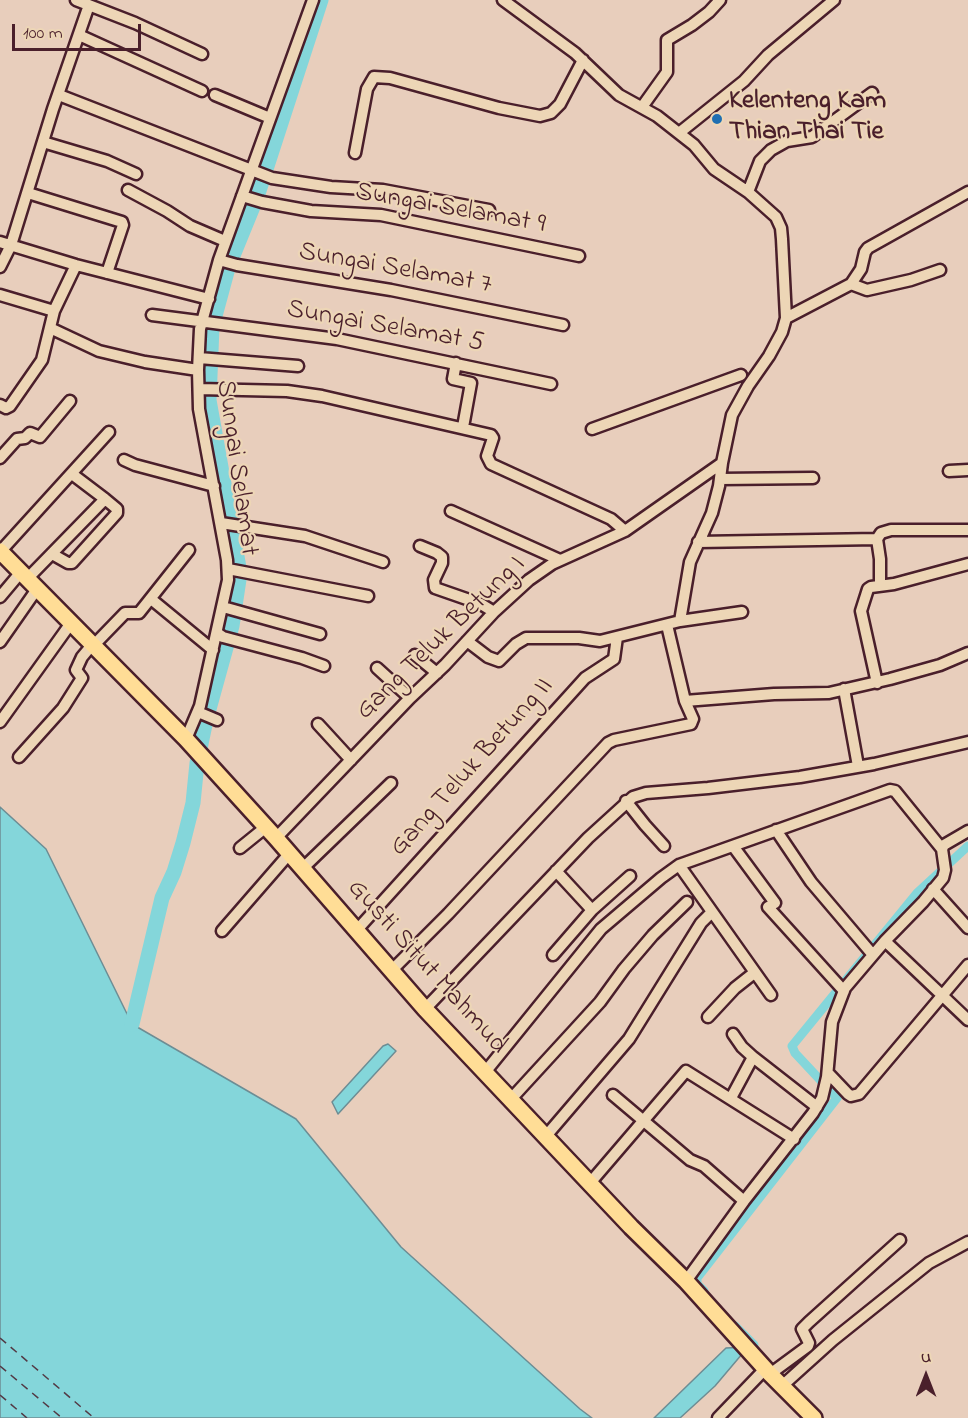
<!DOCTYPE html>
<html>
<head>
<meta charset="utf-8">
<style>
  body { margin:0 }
  #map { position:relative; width:968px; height:1418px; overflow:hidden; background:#e8cebc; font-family:"Indie Flower",sans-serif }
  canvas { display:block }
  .north { position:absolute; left:896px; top:1346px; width:60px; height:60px; -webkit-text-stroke:4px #edd6b6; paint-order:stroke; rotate:0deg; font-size:16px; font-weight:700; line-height:24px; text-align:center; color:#4a1f2b }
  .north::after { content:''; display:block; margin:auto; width:21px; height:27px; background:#4a1f2b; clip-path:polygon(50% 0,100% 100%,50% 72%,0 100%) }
  .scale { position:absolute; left:12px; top:24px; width:129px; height:27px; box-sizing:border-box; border:3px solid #4a1f2b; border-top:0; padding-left:8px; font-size:18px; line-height:21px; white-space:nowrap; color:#4a1f2b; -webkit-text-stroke:4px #edd6b6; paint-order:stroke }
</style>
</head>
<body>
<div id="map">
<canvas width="968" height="1418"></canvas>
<div class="north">U</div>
<div class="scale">100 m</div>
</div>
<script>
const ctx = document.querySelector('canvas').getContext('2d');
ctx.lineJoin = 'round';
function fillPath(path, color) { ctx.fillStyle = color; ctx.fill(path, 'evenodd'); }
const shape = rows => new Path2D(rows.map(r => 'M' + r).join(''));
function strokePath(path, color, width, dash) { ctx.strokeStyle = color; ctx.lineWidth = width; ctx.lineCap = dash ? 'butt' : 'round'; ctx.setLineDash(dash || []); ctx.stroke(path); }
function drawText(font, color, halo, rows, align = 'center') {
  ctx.font = font + ' "Indie Flower",sans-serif'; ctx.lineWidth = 4.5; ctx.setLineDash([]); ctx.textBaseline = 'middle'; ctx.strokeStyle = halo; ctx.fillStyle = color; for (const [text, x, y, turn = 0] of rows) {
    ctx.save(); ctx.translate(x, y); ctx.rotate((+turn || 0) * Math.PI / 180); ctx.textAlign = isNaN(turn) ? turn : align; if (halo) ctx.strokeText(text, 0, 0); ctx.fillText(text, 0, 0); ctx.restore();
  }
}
const water = shape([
  [0,807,46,849,132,1024,296,1119,401,1247,580,1409,592,1418,0,1418,0,807],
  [388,1044,396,1051,338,1114,332,1102,383,1046,388,1044],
  [748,1347,715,1386,680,1418,654,1418,726,1348,748,1347]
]);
fillPath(water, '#84d6da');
strokePath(water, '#6d8d94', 1.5);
strokePath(shape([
  [704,1291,697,1284,697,1278,837,1098,795,1053,792,1046,917,893,968,846],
  [735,1326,754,1345,748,1347]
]), '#84d6da', 9);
strokePath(shape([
  [132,1024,162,898,174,872,183,843,193,803,197,763,206,720,232,626,240,573,209,400,212,327,228,268,257,197,321,0]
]), '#84d6da', 15);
strokePath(shape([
  [0,1338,94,1418],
  [0,1366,62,1418],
  [0,1395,27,1418]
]), '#533a45', 1.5, [8, 6]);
const minor = shape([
  [76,0,135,23,202,54],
  [79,35,202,91],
  [59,95,272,178,331,187,383,190,489,210],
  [215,95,270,118],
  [642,107,667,72,667,40,692,25,709,12,720,0],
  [679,133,744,81,768,55,834,0],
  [43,142,107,161,136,174],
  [355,153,367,89,374,77,390,78,499,108,540,116,551,113,560,104,583,60],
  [128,190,167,211,190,226,225,241],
  [748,192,760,161,771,150,787,141,812,137,872,93],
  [28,193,122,222,123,225,107,273],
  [242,196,262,202,311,211,381,215,579,256],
  [0,242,76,265,209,299],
  [219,260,237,265,391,290,563,325],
  [0,267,11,245,53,109,89,5],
  [851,284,867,290,911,280,940,270],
  [0,295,54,311],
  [152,315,337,339,551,384],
  [786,318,851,284,861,269,865,252,868,248,968,192],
  [50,328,99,351,145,362,198,370],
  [199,358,298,366],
  [456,363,453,379,471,383,463,427],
  [199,389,287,391,322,396,491,435,493,438,487,456,491,464,611,519,625,531],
  [0,405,6,408,10,406,42,360,54,311,76,265],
  [592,429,741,375],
  [0,458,17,439,25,438,30,433,40,437,70,401],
  [124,460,135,465,214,486],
  [949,471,968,470],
  [720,479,813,478],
  [451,511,560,560],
  [221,523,305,536,383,562],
  [877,539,880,559,880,586],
  [698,542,877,539,881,533,891,530,968,530],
  [420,546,437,553,442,557,442,563,434,580,435,588,481,604,494,612],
  [0,552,109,432],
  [52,554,68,563,72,563,117,513,117,509,105,499,72,474],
  [228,569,368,596],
  [27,579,105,499],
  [0,597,21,572],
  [151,599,213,650],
  [223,607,320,634],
  [680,621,742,612],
  [667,625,685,701],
  [217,633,223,637,302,658,324,666],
  [467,641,488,657,499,661,516,644,526,638,579,638,600,641,680,621,690,562,712,513,719,486,722,463,732,415,748,386,769,356,782,332,786,318,782,239,781,228,776,217,748,192,714,169,694,145,657,116,619,95,575,53,503,0],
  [0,642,37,589],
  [93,646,125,613,139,613,189,550],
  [415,655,437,673],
  [377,668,410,698],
  [877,683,861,611,868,589,871,587,894,584,968,564],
  [844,689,858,766],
  [198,712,217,720],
  [0,722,71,623],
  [318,724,351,760],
  [186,739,200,706,228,580,227,560,199,409,198,370,200,329,219,260,313,0],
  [19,757,63,708,82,678,76,670,82,657,92,645],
  [626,801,645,825,664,846],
  [776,830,811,882,873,955],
  [276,838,410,698,445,665,494,612,529,580,552,564,625,531,722,463],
  [733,846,775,903,768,907,844,991],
  [240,848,266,827],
  [302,869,391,783],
  [933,889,968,928],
  [592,910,630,876],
  [222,931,289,854],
  [356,931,585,678,614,659,617,637],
  [885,941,968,1020],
  [553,955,592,910,556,871],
  [391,971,448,914,608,743,614,740,691,724,693,719,685,701,774,694,829,693,890,679,940,665,968,653],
  [771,995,679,865,890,790,895,791,942,849],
  [425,1009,588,838,633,797,646,793,708,788,800,777,874,764,968,742],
  [708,1017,735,988,754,973],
  [753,1057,817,1107],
  [486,1071,601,929,661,878,679,865],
  [828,1073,848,1094,851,1096,859,1094,968,965],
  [613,1095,690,1160,704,1166,744,1201],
  [731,1098,753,1057,742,1047,733,1034],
  [511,1099,600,1002,624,969,653,935,687,902],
  [546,1136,629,1039,701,923,712,912],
  [590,1183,686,1071,794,1139],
  [686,1281,744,1201,813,1113,822,1098,827,1077,832,1022,845,988,885,941,923,902,943,878,945,870,942,849,944,845,968,831],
  [770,1374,808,1346,809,1343,802,1329,809,1322,900,1240],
  [782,1386,833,1340,929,1263,968,1242],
  [718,1418,765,1369]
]);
const highway = shape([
  [0,551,186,739,276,838,425,1009,631,1227,686,1281,770,1374,814,1418]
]);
strokePath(minor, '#4a1f2b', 15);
strokePath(highway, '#4a1f2b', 20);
strokePath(minor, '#edd6b6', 10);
strokePath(highway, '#ffdd96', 15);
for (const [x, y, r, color] of [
  [717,119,6,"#1f6fb2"]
]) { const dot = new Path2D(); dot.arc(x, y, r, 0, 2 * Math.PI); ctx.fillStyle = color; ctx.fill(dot); strokePath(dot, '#edd6b6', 2); }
drawText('bold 27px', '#4a1f2b', '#edd6b6', [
  ["Kelenteng Kam",729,103],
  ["Thian Thai Tie",729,134]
], 'left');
drawText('27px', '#4a1f2b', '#edd6b6', [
  ["Sungai Selamat 9",450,210,10],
  ["Sungai Selamat 7",395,270,10],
  ["Sungai Selamat 5",385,328,10],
  ["Sungai Selamat",235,468,82],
  ["Gang Teluk Betung I",442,639,-44],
  ["Gang Teluk Betung II",473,768,-48],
  ["Gusti Situt Mahmud",426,968,48]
]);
</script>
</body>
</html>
